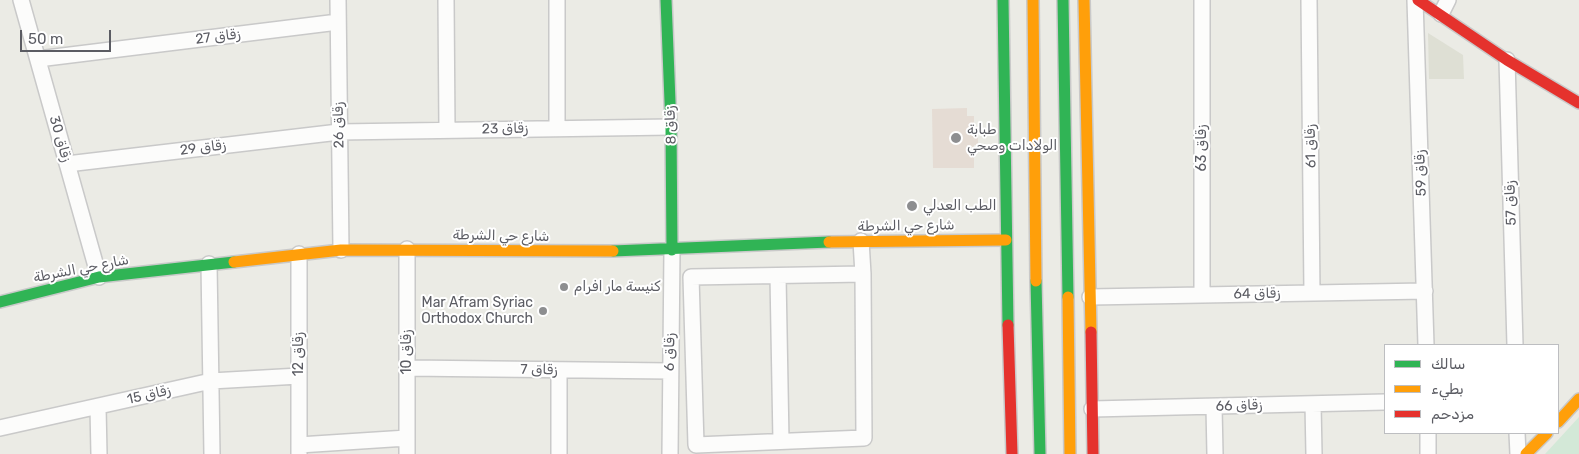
<!DOCTYPE html>
<html>
<head>
<meta charset="utf-8">
<style>
  body { margin:0 }
  #map { position:relative; width:1579px; height:454px; overflow:hidden; background:#ebebe5; font-family:Rubik,"Noto Sans Arabic",sans-serif }
  canvas { display:block }
  .legend { position:absolute; left:1384px; top:344px; width:175px; height:90px; box-sizing:border-box; background:#fff; border:1px solid #bdbec1; margin:0; padding:6px 9px; list-style:none; font-size:15px; color:#5b5c63 }
  .legend li { display:flex; align-items:center; gap:10px; height:25px }
  .legend b { width:25px; border:1px solid #bdbec1 }
  .scale { position:absolute; left:20px; top:30px; width:91px; height:22px; box-sizing:border-box; border:2px solid #5b5c63; border-top:0; padding-left:6px; font-size:15px; line-height:18px; white-space:nowrap; color:#5b5c63; -webkit-text-stroke:4px #fff; paint-order:stroke }
</style>
</head>
<body>
<div id="map">
<canvas width="1579" height="454"></canvas>
<ul class="legend">
<li><b style="height:6px;background:#30b455"></b>سالك</li>
<li><b style="height:6px;background:#ff9f0a"></b>بطيء</li>
<li><b style="height:6px;background:#e5322d"></b>مزدحم</li>
</ul>
<div class="scale">50 m</div>
</div>
<script>
const ctx = document.querySelector('canvas').getContext('2d');
ctx.lineJoin = 'round';
function fillPath(path, color) { ctx.fillStyle = color; ctx.fill(path, 'evenodd'); }
const shape = rows => new Path2D(rows.map(r => 'M' + r).join(''));
function strokePath(path, color, width, dash) { ctx.strokeStyle = color; ctx.lineWidth = width; ctx.lineCap = dash ? 'butt' : 'round'; ctx.setLineDash(dash || []); ctx.stroke(path); }
function drawText(font, color, halo, rows, align = 'center') {
  ctx.font = font + ' Rubik,"Noto Sans Arabic",sans-serif'; ctx.lineWidth = 4; ctx.setLineDash([]); ctx.textBaseline = 'middle'; ctx.strokeStyle = halo; ctx.fillStyle = color; for (const [text, x, y, turn = 0] of rows) {
    ctx.save(); ctx.translate(x, y); ctx.rotate((+turn || 0) * Math.PI / 180); ctx.textAlign = isNaN(turn) ? turn : align; if (halo) ctx.strokeText(text, 0, 0); ctx.fillText(text, 0, 0); ctx.restore();
  }
}
fillPath(shape([
  [1428,33,1463,55,1464,79,1429,79]
]), '#dedfd4');
fillPath(shape([
  [967,108,967,116,974,116,974,131,978,132,978,145,974,145,974,168,933,168,932,109]
]), '#e5dcd4');
fillPath(shape([
  [1579,417,1579,454,1545,454]
]), '#d3e8d7');
const street = shape([
  [21,0,99,277],
  [338,0,341,250],
  [446,0,447,130],
  [557,0,557,128],
  [1309,0,1312,293],
  [1415,0,1426,345],
  [1441,14,1448,0],
  [38,59,338,22],
  [1507,60,1515,345],
  [67,164,339,132,671,127],
  [861,241,863,274,864,438,696,445,691,277,863,274],
  [299,254,299,454],
  [209,264,212,454],
  [778,276,781,441],
  [1202,295,1202,0],
  [1090,297,1425,291],
  [407,368,670,371],
  [1313,404,1314,454],
  [98,407,99,454],
  [1214,407,1215,454],
  [1092,409,1385,402],
  [0,428,211,381,299,376],
  [1428,433,1428,454],
  [1517,433,1518,454],
  [299,445,407,438],
  [407,454,407,249],
  [559,454,559,370],
  [670,454,672,250]
]);
const fast = shape([
  [666,0,671,127,672,250],
  [1003,0,1008,325],
  [1063,0,1068,297],
  [613,251,829,242],
  [1036,281,1040,454],
  [0,302,99,277,234,262]
]);
const slow = shape([
  [1033,0,1036,281],
  [1084,0,1091,332],
  [829,242,1006,240],
  [234,262,341,250,613,251],
  [1068,297,1070,454],
  [1558,422,1579,399],
  [1526,454,1547,433]
]);
const jam = shape([
  [1418,0,1507,60,1579,103],
  [1008,325,1012,454],
  [1091,332,1093,454]
]);
strokePath(street, '#c9c9c9', 18);
strokePath(fast, '#c9c9c9', 14);
strokePath(slow, '#c9c9c9', 14);
strokePath(jam, '#c9c9c9', 14);
strokePath(street, '#fcfcfb', 15);
strokePath(fast, '#30b455', 11);
strokePath(slow, '#ff9f0a', 11);
strokePath(jam, '#e5322d', 11);
for (const [x, y, r, color] of [
  [956,138,6,"#8d8e90"],
  [912,206,6,"#8d8e90"],
  [564,287,5,"#8d8e90"],
  [543,311,5,"#8d8e90"]
]) { const dot = new Path2D(); dot.arc(x, y, r, 0, 2 * Math.PI); ctx.fillStyle = color; ctx.fill(dot); strokePath(dot, '#fff', 2); }
drawText('14px', '#5b5c63', '#fff', [
  ["زقاق 27",218,37,-7],
  ["زقاق 26",339,125,-91],
  ["زقاق 8",671,125,-92],
  ["زقاق 23",505,129,-1],
  ["زقاق 30",60,139,74],
  ["زقاق 61",1311,146,-91],
  ["زقاق 29",203,148,-7],
  ["زقاق 63",1202,148,-90],
  ["زقاق 59",1421,173,-92],
  ["زقاق 57",1511,203,-92],
  ["شارع حي الشرطة",906,226,-1],
  ["شارع حي الشرطة",501,236,1],
  ["شارع حي الشرطة",81,269,-11],
  ["زقاق 64",1257,294,-1],
  ["زقاق 10",407,352,-90],
  ["زقاق 6",670,352,-89],
  ["زقاق 12",299,354,-90],
  ["زقاق 7",539,370,1],
  ["زقاق 15",149,395,-13],
  ["زقاق 66",1239,406,-2]
]);
drawText('14px', '#5b5c63', '#fff', [
  ["طبابة",967,130],
  ["الولادات وصحي",967,146],
  ["الطب العدلي",923,206],
  ["كنيسة مار افرام",574,287],
  ["Mar Afram Syriac",533,303,"right"],
  ["Orthodox Church",533,319,"right"]
], 'left');
</script>
</body>
</html>
